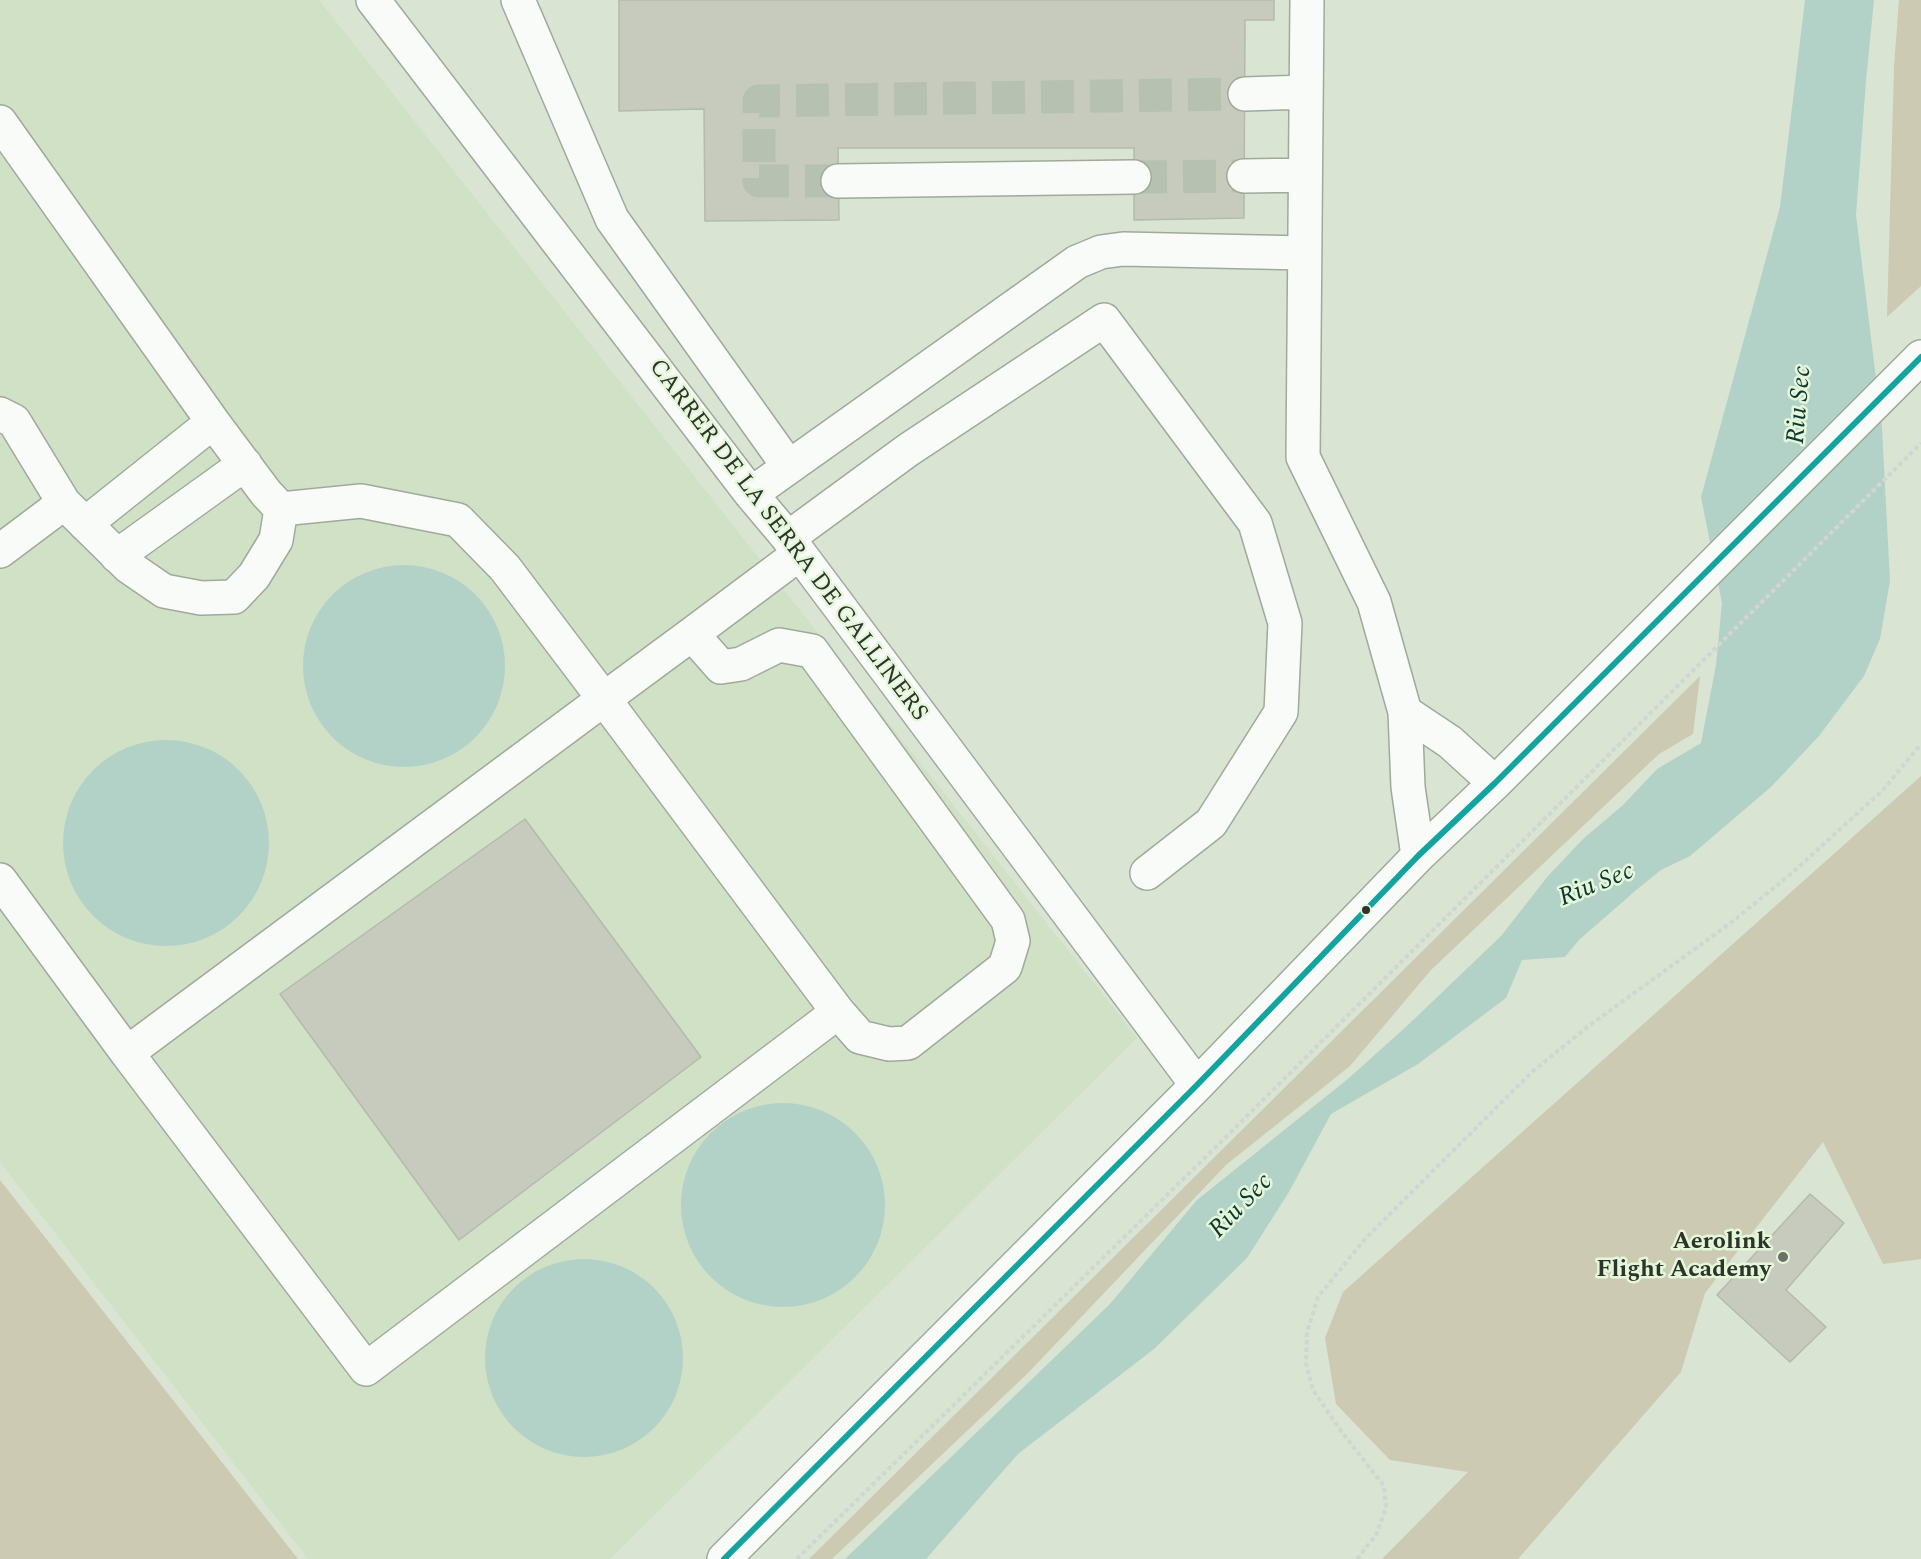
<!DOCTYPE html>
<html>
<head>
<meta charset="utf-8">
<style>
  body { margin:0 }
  canvas { display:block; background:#d9e4d3 }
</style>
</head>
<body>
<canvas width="1921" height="1559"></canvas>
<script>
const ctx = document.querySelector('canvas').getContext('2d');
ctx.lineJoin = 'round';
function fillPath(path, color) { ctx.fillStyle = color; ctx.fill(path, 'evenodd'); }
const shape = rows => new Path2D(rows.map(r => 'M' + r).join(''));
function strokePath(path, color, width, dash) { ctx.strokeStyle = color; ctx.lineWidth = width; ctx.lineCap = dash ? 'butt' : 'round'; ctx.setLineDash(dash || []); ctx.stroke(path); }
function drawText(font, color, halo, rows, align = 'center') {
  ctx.font = font + ' Spectral,serif'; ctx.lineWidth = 5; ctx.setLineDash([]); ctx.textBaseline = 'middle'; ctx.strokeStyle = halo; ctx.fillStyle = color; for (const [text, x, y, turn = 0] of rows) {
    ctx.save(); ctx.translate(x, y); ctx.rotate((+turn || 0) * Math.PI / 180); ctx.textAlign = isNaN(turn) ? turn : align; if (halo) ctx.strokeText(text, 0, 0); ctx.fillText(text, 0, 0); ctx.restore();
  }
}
fillPath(shape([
  [0,0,319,0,1137,1038,610,1559,308,1559,0,1162]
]), '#d0e1c6');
fillPath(shape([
  [1899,0,1921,0,1921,286,1887,317,1894,67],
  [1700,676,1693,734,1659,754,1431,970,1350,1066,1226,1165,1027,1374,832,1559,809,1559],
  [1921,776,1921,1259,1883,1264,1823,1142,1705,1293,1681,1372,1518,1559,1382,1559,1468,1472,1390,1460,1336,1404,1325,1338,1343,1292],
  [0,1180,298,1559,0,1559]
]), '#cdcab3');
fillPath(shape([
  [1805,0,1874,0,1866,81,1856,215,1882,428,1890,581,1880,639,1864,676,1819,736,1771,787,1690,856,1661,870,1635,891,1579,940,1565,957,1522,960,1506,998,1418,1064,1331,1114,1289,1192,1247,1258,1154,1349,1018,1454,926,1559,845,1559,1110,1304,1197,1200,1349,1078,1409,1024,1501,936,1548,876,1583,839,1623,805,1657,769,1701,743,1716,665,1722,603,1701,497,1780,207],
  '303 666a101 101 0 1 1 202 0a101 101 0 1 1-202 0Z',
  '63 843a103 103 0 1 1 206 0a103 103 0 1 1-206 0Z',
  '681 1205a102 102 0 1 1 204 0a102 102 0 1 1-204 0Z',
  '485 1358a99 99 0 1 1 198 0a99 99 0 1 1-198 0Z'
]), '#b2d2c8');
const building = shape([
  [619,0,1274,0,1274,20,1245,20,1244,218,1134,220,1134,148,838,148,839,220,705,221,704,109,619,111,619,0],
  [525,819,701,1057,459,1240,280,994,525,819],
  [1810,1194,1844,1223,1786,1290,1826,1327,1790,1362,1717,1295,1810,1194]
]);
fillPath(building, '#c6cbbd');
strokePath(building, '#b5baac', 1.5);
strokePath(shape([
  [1134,177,1244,176],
  [838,181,759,181,759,101,1245,94]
]), '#b7c1b1', 33, [33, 16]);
const minor = shape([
  [373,0,751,494,788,538,1197,1085],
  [518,0,612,219,789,467],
  [1307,0,1303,457,1374,602,1405,712,1408,787,1418,856],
  [1245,94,1305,92],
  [0,122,213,422,266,493,281,509,361,501,458,520,505,568,604,699,838,1012,366,1369,127,1053,604,699,692,634,799,554],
  [1244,176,1305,175],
  [838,181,1134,177],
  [0,414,14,421,64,503,0,551],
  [751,494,1077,262,1101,252,1123,249,1304,253],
  [64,503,129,567,164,591,201,598,234,597,254,576,276,540,281,509],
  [85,524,213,422],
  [788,538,908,450,1104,320,1255,523,1285,623,1281,712,1211,823,1147,873],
  [117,556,245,464],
  [692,634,721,667,741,664,779,645,812,651,1008,920,1013,941,1005,967,908,1043,889,1044,860,1037,838,1012],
  [1405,712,1450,742,1495,783],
  [0,880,127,1053],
  [724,1559,1197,1085,1418,856,1495,783,1921,357]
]);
strokePath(minor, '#a0a99b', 36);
strokePath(shape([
  [797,1559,1230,1133,1921,443],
  [1357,1559,1376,1535,1386,1508,1384,1486,1341,1431,1313,1390,1306,1363,1307,1332,1318,1297,1365,1239,1532,1072,1590,1025,1732,922,1792,873,1883,790,1921,744]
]), '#d2d5d0', 4, [4.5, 3]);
strokePath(minor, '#f9fbf8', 33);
strokePath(shape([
  [724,1559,1197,1085,1418,856,1495,783,1921,357]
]), '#14a49f', 6);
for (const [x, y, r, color] of [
  [1366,910,5,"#2d3429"],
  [1783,1257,6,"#697264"]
]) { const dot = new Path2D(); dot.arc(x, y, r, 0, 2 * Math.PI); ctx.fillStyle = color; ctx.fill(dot); strokePath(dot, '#e5f7da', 2); }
drawText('24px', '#2d3429', '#e5f7da', [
  ["CARRER DE LA SERRA DE GALLINERS",787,541,53]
]);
drawText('bold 24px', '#2d3429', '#e5f7da', [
  ["Aerolink",1771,1243],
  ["Flight Academy",1771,1271]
], 'right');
drawText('italic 26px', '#0e3732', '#e5f7da', [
  ["Riu Sec",1801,405,-85],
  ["Riu Sec",1597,886,-22],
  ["Riu Sec",1242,1207,-46]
]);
</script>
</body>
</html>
